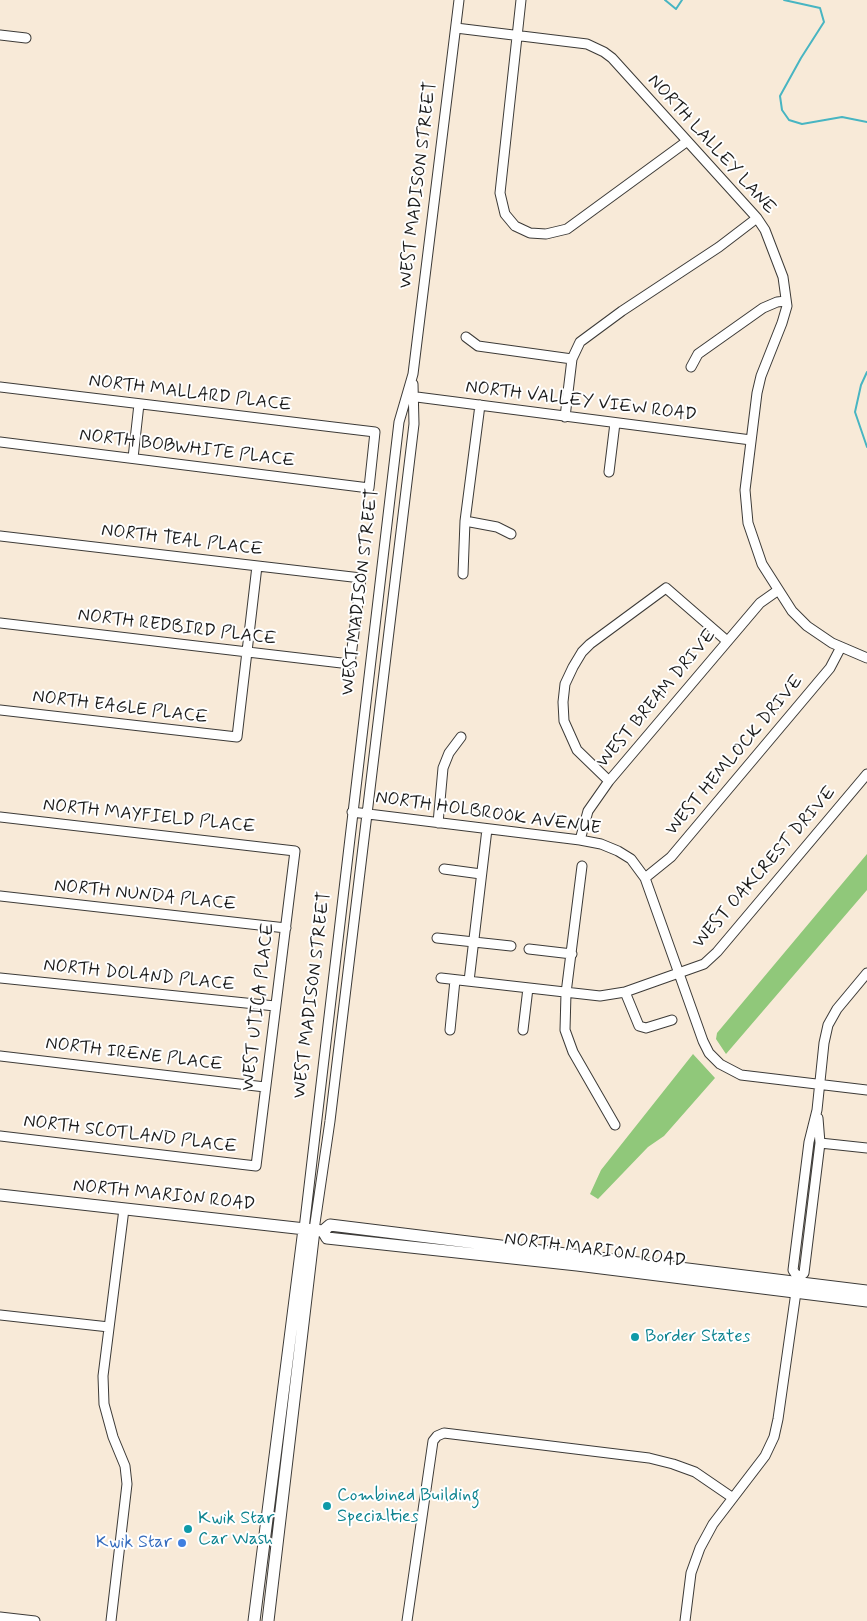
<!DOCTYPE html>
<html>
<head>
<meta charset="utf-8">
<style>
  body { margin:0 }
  canvas { display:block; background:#f8ead8 }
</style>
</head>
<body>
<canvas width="867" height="1621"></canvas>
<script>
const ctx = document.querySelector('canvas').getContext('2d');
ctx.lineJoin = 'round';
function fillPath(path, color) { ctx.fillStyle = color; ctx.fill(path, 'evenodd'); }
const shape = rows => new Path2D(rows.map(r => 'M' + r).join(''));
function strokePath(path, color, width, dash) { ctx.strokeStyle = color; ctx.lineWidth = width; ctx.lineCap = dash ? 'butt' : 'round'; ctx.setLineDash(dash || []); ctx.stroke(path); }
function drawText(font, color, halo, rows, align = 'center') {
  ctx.font = font + ' Mynerve,sans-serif'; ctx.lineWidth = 4; ctx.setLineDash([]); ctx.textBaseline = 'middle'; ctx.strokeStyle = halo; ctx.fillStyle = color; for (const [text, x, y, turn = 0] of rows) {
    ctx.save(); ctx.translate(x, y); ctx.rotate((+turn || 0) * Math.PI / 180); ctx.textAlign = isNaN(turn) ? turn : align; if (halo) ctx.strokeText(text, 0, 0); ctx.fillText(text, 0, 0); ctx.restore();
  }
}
fillPath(shape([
  [867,854,867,890,726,1054,716,1039,717,1033],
  [693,1054,715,1078,664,1136,648,1147,598,1199,590,1194,601,1170]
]), '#90c87a');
strokePath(shape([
  [665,0,676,9,682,0],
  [784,0,820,8,824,22,801,58,780,96,782,110,789,120,802,124,842,117,867,122],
  [867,372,861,385,855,412,867,447]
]), '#48b5c2', 2);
const minor = shape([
  [521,0,500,193,505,214,515,226,530,233,546,234,567,229,686,142],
  [456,28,587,44,604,52,612,58,757,218,765,230,783,277,787,306,782,323,761,376,757,393,745,490,748,523,762,564,792,611,807,626,832,643,867,658],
  [0,35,26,38],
  [466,337,478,346,572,359],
  [691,367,698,354,763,308,777,302,786,301],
  [0,387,375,432,369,488,0,442],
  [409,396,751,440],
  [565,417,572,359,580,342,622,311,719,247,757,218],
  [133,458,139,404],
  [609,472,615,423],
  [465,521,497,527,511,534],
  [0,536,361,578,350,664,0,623],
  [463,574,465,521,480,405],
  [0,710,237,737,257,566],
  [609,781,577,750,564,721,563,702,565,684,573,667,582,652,590,644,666,588,727,641],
  [352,812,580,840,601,844,618,851,631,859,645,878,703,1041,709,1053,720,1064,741,1075,867,1090],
  [0,817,295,851,256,1166,0,1136],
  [438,823,443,768,449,753,461,737],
  [580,840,588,811,609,781,760,603,777,591],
  [582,866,566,993,565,1030,573,1052,615,1125],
  [444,869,481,874],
  [645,878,671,857,830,668,841,647],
  [0,896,286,928],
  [437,938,511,946],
  [529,949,572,954],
  [0,978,275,1006],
  [441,978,600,996,625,992,704,964,717,952,867,774],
  [469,981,487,829],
  [625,992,639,1026,646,1028,672,1020],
  [450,1030,455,980],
  [523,1030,528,988],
  [0,1056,265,1087],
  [820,1143,867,1148],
  [304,1229,399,422,413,374,459,0],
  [314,1230,330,1121,414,424,413,384],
  [798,1278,804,1273,820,1143,818,1118],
  [0,1315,109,1327],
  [0,1617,35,1621],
  [111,1621,127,1484,125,1466,113,1437,104,1404,103,1376,124,1209],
  [407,1621,433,1441,437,1436,444,1433,649,1458,673,1464,695,1472,733,1498],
  [685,1621,691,1573,700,1548,713,1524,765,1456,774,1437,778,1419,796,1292,798,1278,793,1270,809,1142,817,1110,824,1043,828,1025,837,1009,867,973]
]);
const major = shape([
  [0,1195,323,1231,330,1225,867,1291],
  [323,1231,327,1238,577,1265,867,1301],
  [254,1621,304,1229],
  [268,1621,314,1230]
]);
strokePath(minor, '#3d3b38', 11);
strokePath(major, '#3d3b38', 13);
strokePath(minor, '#fff', 9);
strokePath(major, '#fff', 11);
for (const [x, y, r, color] of [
  [635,1337,5,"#0f9aa8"],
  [327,1506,5,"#0f9aa8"],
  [188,1529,5,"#0f9aa8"],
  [182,1543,5,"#3f7fe0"]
]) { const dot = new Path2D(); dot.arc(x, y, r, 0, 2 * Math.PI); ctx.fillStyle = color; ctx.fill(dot); strokePath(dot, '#fff', 2); }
drawText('18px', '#1c1c1c', '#fff', [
  ["NORTH LALLEY LANE",711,145,48],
  ["WEST MADISON STREET",419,185,-83],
  ["NORTH MALLARD PLACE",190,394,7],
  ["NORTH VALLEY VIEW ROAD",581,402,7],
  ["NORTH BOBWHITE PLACE",187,449,7],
  ["NORTH TEAL PLACE",182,541,7],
  ["WEST MADISON STREET",361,592,-83],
  ["NORTH REDBIRD PLACE",177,628,7],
  ["WEST BREAM DRIVE",657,699,-50],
  ["NORTH EAGLE PLACE",120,708,7],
  ["WEST HEMLOCK DRIVE",735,756,-50],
  ["NORTH HOLBROOK AVENUE",488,814,8],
  ["NORTH MAYFIELD PLACE",149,817,6],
  ["WEST OAKCREST DRIVE",765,868,-49],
  ["NORTH NUNDA PLACE",145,896,6],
  ["NORTH DOLAND PLACE",139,976,6],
  ["WEST MADISON STREET",313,995,-83],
  ["WEST UTICA PLACE",259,1007,-83],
  ["NORTH IRENE PLACE",134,1055,7],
  ["NORTH SCOTLAND PLACE",130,1135,7],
  ["NORTH MARION ROAD",164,1196,6],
  ["NORTH MARION ROAD",595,1251,7]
]);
drawText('18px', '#0d838f', '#fff', [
  ["Border States",645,1337],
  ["Combined Building",337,1496],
  ["Specialties",337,1517],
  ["Kwik Star",198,1519],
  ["Car Wash",198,1540]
], 'left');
drawText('18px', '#366cbe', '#fff', [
  ["Kwik Star",172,1543]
], 'right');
</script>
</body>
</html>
